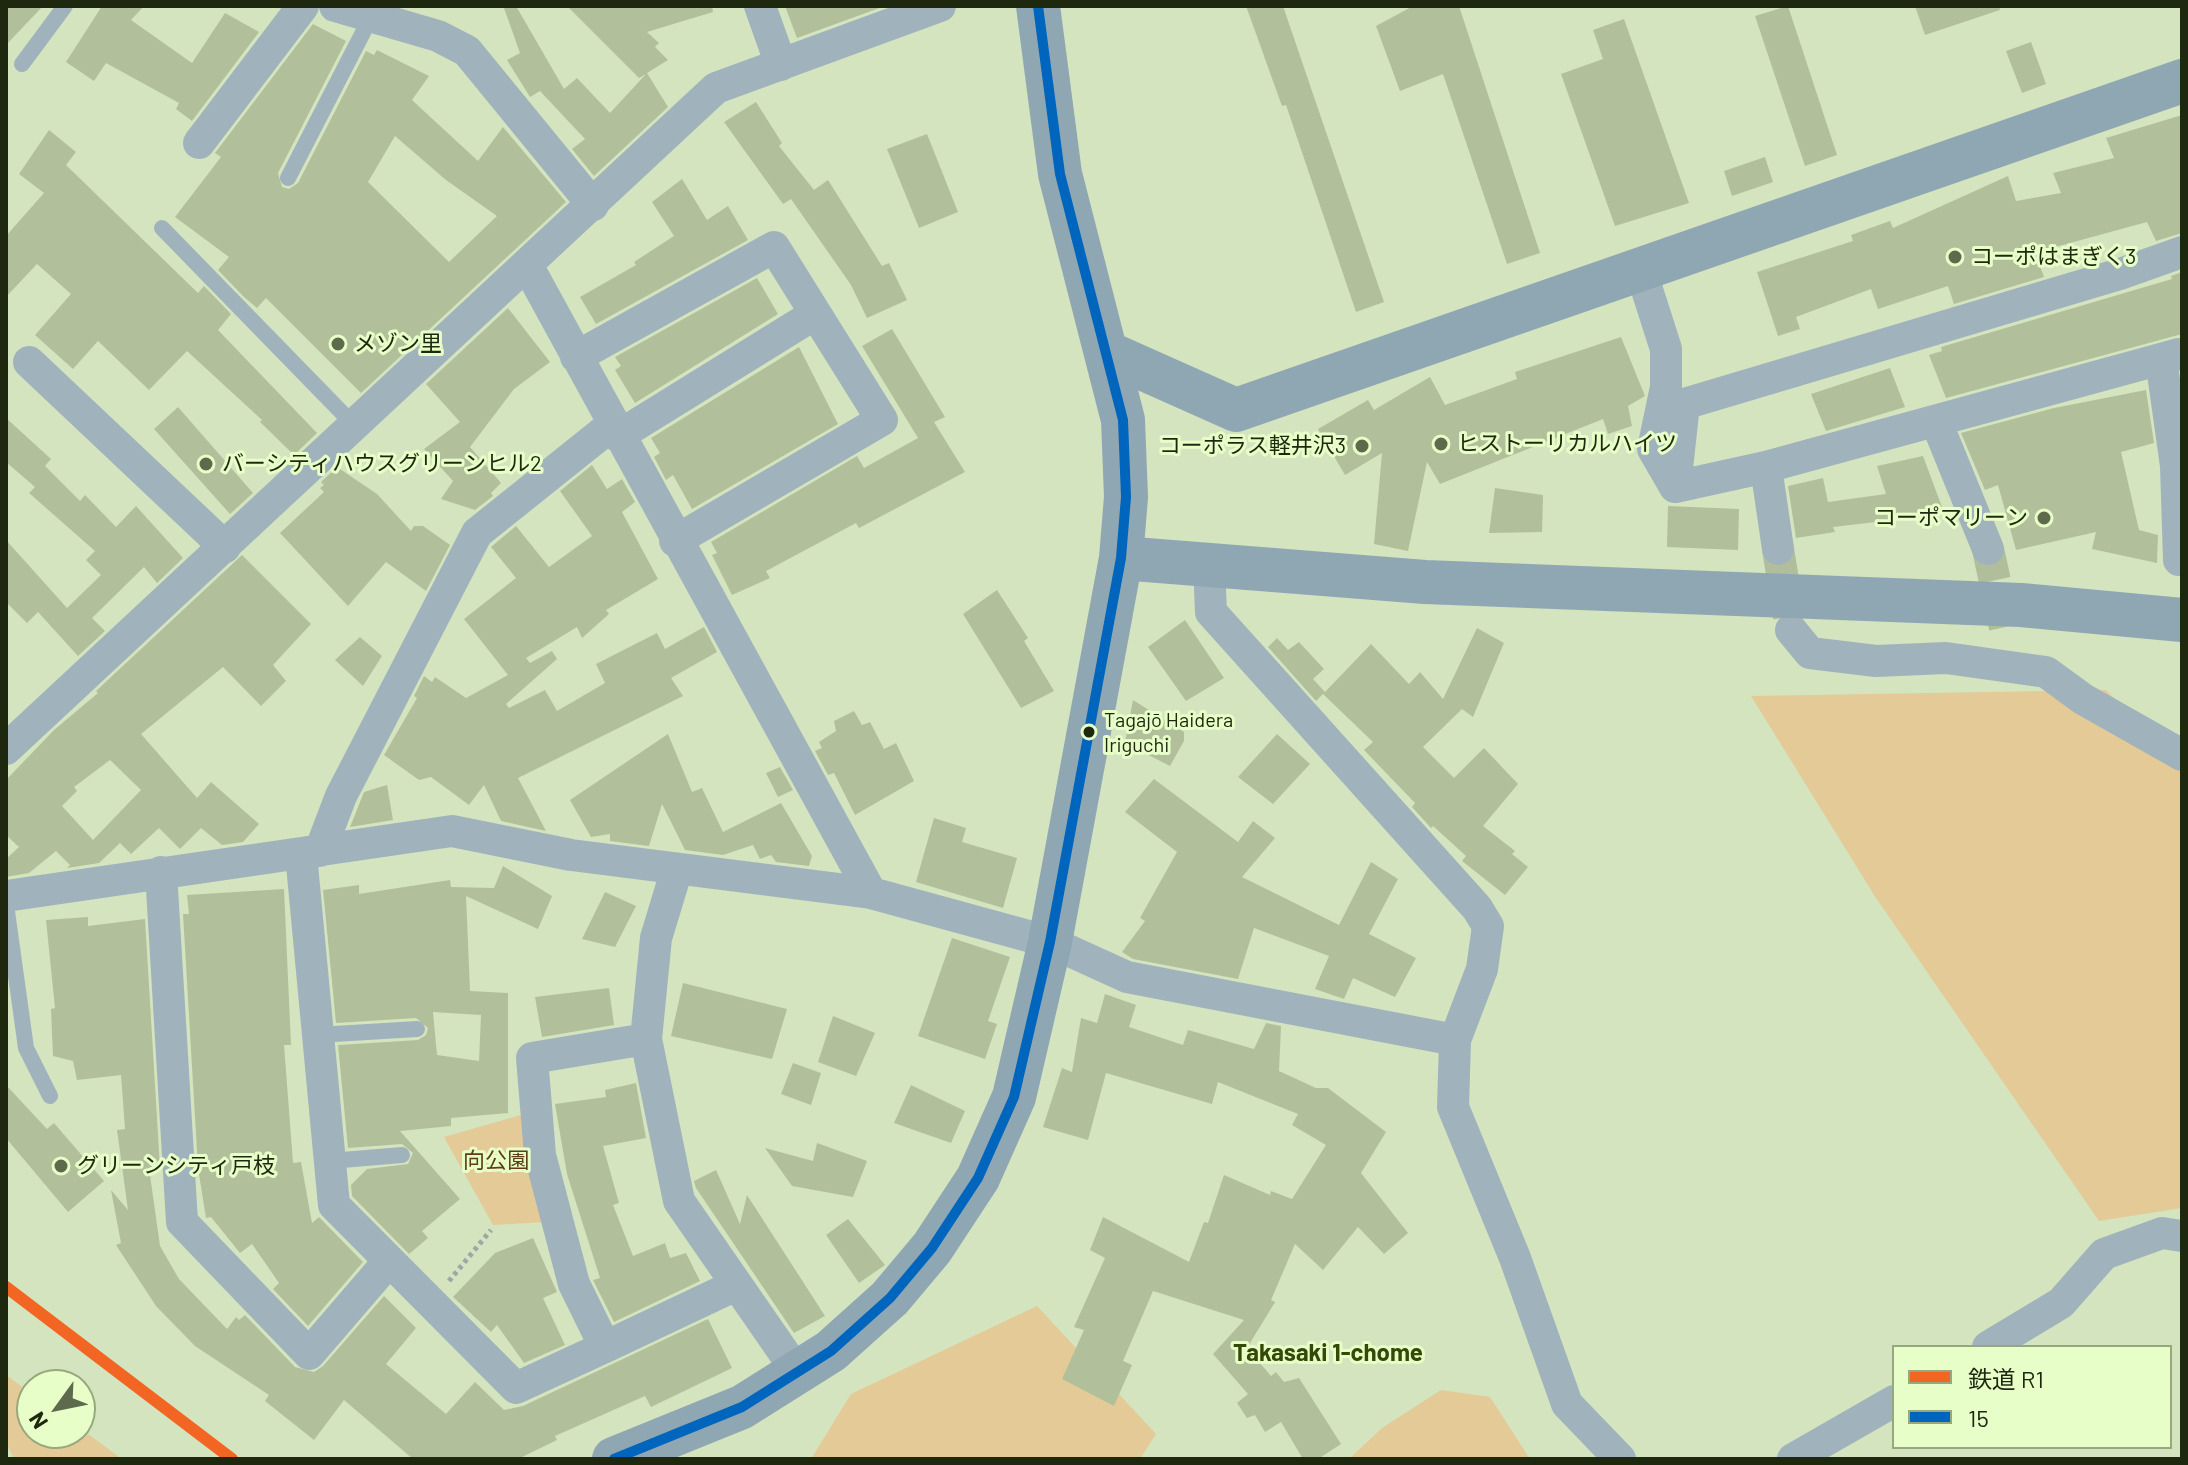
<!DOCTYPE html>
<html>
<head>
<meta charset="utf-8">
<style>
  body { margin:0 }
  #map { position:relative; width:2188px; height:1465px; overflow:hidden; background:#d4e4bf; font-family:Barlow,"Noto Sans JP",sans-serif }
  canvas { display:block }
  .frame { position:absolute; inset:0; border:8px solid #1e280e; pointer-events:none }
  .legend { position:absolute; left:1892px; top:1345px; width:280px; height:104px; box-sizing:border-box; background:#e7fec9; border:2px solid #97a87e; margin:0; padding:10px 14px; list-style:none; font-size:24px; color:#1e280e }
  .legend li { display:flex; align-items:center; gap:16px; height:40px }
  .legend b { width:40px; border:2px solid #97a87e }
  .north { position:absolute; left:16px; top:1369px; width:80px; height:80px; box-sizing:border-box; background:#e7fec9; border:2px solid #97a87e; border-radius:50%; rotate:237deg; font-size:22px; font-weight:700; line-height:32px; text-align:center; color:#1e280e }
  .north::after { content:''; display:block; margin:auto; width:28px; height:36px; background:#5e6a4c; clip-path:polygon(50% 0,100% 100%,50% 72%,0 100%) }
</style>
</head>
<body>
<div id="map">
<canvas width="2188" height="1465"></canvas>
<div class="frame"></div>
<ul class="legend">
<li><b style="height:10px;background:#f26522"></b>鉄道 R1</li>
<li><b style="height:10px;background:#0065bd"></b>15</li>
</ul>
<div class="north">N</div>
</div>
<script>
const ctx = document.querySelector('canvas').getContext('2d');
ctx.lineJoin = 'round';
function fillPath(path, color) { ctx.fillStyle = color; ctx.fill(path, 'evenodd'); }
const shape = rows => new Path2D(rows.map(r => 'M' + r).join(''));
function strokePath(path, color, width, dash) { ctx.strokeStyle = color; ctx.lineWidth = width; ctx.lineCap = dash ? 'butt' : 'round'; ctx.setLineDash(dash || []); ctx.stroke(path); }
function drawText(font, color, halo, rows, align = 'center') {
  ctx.font = font + ' Barlow,"Noto Sans JP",sans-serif'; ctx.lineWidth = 6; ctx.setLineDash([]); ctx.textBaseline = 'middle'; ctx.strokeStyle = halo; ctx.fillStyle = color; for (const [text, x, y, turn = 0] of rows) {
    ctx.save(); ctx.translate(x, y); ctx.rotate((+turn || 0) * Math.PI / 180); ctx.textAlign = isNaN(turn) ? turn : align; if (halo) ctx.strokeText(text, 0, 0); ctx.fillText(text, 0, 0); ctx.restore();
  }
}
fillPath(shape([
  [2106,690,2182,767,2182,1208,2099,1221,1876,898,1751,696],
  [521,1115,545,1222,493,1225,444,1137],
  [1037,1306,1156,1434,1140,1459,811,1459,851,1394],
  [6,1375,32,1394,32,1433,80,1433,80,1428,119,1457,14,1459,6,1443],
  [1441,1390,1490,1397,1530,1459,1349,1459,1382,1428]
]), '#e3ca97');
fillPath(shape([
  [6,6,43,6,6,45],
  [102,6,144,6,131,20,192,63,225,13,259,32,192,121,176,109,179,103,106,63,94,81,66,62],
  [516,6,564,89,577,78,610,113,646,74,639,78,567,6,712,6,713,12,647,32,659,43,655,47,668,60,647,73,668,107,594,176,572,149,585,139,540,91,530,97,507,60,520,53,504,8],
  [785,6,885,6,797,38],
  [1246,6,1283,6,1384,302,1356,312,1286,105,1282,106],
  [1413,6,1459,6,1540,253,1507,264,1443,74,1400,91,1376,26],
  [1788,6,1837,155,1805,166,1755,16],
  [1915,6,1999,6,2000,10,1925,35],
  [1624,19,1689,203,1615,226,1561,74,1603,59,1593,30],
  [313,24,346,41,278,173,282,187,289,189,298,183,366,51,374,55,377,50,429,76,412,100,478,161,503,127,566,202,361,393,266,298,257,308,244,297,218,270,229,257,175,217,221,157,215,153],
  [395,136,446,180,497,216,449,262,368,182],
  [2031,42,2046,84,2022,93,2006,51],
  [756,102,782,143,779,146,814,190,828,180,882,266,889,263,907,300,867,318,851,285,791,199,783,204,724,122],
  [2182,115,2182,233,2156,241,2147,222,2048,249,2050,256,2038,261,2044,277,1954,304,1948,286,1878,309,1871,289,1796,317,1800,329,1778,336,1757,272,1853,241,1851,235,1890,221,1893,228,2008,176,2016,201,2061,193,2053,173,2114,158,2106,138],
  [49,130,76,152,66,165,198,293,204,286,231,314,218,330,317,433,294,455,260,422,262,420,187,351,149,390,98,341,73,369,35,335,71,294,37,264,6,297,6,236,44,193,19,174],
  [927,134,958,212,919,228,887,149],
  [1765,157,1773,182,1732,196,1724,171],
  [682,179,707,220,728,206,748,240,596,324,580,297,636,265,634,262,674,236,652,202],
  [2182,272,2182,334,1946,398,1929,355,1942,351,1941,347,2172,279,2171,276],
  [757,278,778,314,635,403,615,370,621,366,615,357],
  [508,308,550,362,514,389,470,447,501,483,491,493,493,496,475,510,441,499,453,481,424,449,460,422,426,384],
  [892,329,945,417,934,422,965,472,859,528,856,523,766,571,770,578,732,595,712,555,717,553,711,542,857,456,864,468,918,438,862,346],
  [1621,337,1645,396,1628,406,1632,426,1608,434,1603,419,1440,484,1427,462,1408,551,1374,544,1382,453,1345,475,1318,429,1368,400,1374,410,1430,377,1445,405,1517,379,1515,372],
  [799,347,838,424,692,509,673,475,666,480,654,457,660,453,651,438],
  [1890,368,1905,407,1826,431,1811,394],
  [2146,390,2154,443,2121,452,2139,530,2158,535,2157,563,2092,549,2096,532,2016,550,1998,485,1985,490,1961,433,2054,408],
  [178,407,253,493,230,514,154,429],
  [6,418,51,459,45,466,80,501,85,495,116,527,136,506,183,558,157,583,144,567,92,618,105,631,78,656,38,612,27,623,6,602,6,540,67,608,101,575,86,560,95,551,29,493,35,487,6,462],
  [1923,456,1942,507,1901,519,1833,527,1835,532,1796,538,1788,486,1823,478,1828,502,1886,494,1877,466],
  [592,465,607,489,622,479,635,502,622,512,658,579,606,610,609,614,582,638,577,627,526,658,530,663,552,651,557,659,506,704,509,708,545,690,557,711,605,683,596,664,657,633,665,649,704,627,717,652,671,678,683,696,518,778,546,831,501,821,484,785,469,805,431,777,419,780,384,755,417,698,414,696,424,676,432,682,435,677,466,698,508,675,464,619,516,578,491,547,516,526,549,567,592,536,560,491],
  [337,467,377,494,411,531,414,526,423,526,450,545,426,591,386,562,348,606,280,533,324,492,320,488,324,485,321,482],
  [1495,488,1543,495,1542,532,1489,533],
  [1668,506,1739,509,1738,550,1667,547],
  [242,555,311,624,273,665,286,681,261,706,223,667,141,734,197,798,211,782,259,824,243,842,222,845,201,828,180,849,159,828,131,854,120,843,99,863,67,868,70,865,56,851,29,873,6,877,6,859,19,847,6,835,6,780,54,730,98,693,96,691],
  [110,760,141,790,93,840,62,806,77,791,74,787],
  [997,590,1028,638,1024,641,1054,691,1021,708,963,614],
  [1185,620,1224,678,1186,701,1148,647],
  [1477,628,1504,643,1473,717,1462,709,1423,747,1454,778,1484,748,1518,784,1483,826,1515,851,1512,854,1528,867,1505,895,1462,861,1466,856,1433,826,1431,828,1412,807,1415,803,1364,750,1373,742,1323,694,1316,701,1268,647,1277,638,1288,650,1299,642,1324,669,1313,679,1325,692,1371,644,1409,684,1420,672,1443,699],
  [360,637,382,656,363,686,335,660],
  [1133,700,1184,732,1184,741,1170,766,1125,743],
  [854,711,862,725,870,722,884,749,896,743,914,781,855,815,834,773,828,775,815,751,822,748,819,742,836,731,834,721],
  [668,734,692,792,702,788,723,832,781,803,812,856,809,866,776,862,771,855,760,859,753,845,723,855,685,850,662,804,649,846,610,841,610,834,591,837,570,800],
  [1277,734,1310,764,1273,804,1238,777],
  [780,767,793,790,778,797,766,773],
  [1154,779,1238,842,1253,821,1275,838,1242,877,1339,925,1371,862,1398,879,1369,934,1416,958,1395,997,1353,978,1344,999,1315,989,1329,956,1254,928,1238,979,1133,959,1122,952,1145,921,1140,918,1177,852,1125,812],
  [387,785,393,820,350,827,364,792],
  [934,818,966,828,962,842,1017,858,1003,908,916,882],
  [503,866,552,896,538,929,466,896,470,991,508,993,508,1113,451,1118,451,1126,400,1131,460,1199,422,1231,428,1238,409,1254,352,1196,351,1185,367,1169,408,1164,413,1153,402,1144,348,1148,338,1045,418,1040,426,1035,428,1028,416,1018,336,1023,323,890,359,885,359,894,450,880,451,887,494,888],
  [433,1012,481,1015,479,1061,437,1055],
  [284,889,291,1045,284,1045,293,1163,301,1162,312,1223,319,1217,363,1262,308,1326,273,1289,279,1283,252,1244,240,1253,211,1217,206,1218,198,1168,183,914,189,914,187,895],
  [605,892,636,906,615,947,582,939],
  [88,917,88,926,145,919,160,1168,149,1168,160,1246,179,1279,227,1329,236,1317,239,1320,245,1315,295,1367,314,1372,323,1366,384,1296,416,1328,386,1364,446,1414,475,1382,504,1410,523,1406,708,1319,732,1368,651,1407,645,1396,555,1436,557,1440,518,1459,413,1459,344,1400,314,1440,265,1401,269,1395,195,1346,156,1306,116,1245,121,1243,111,1190,128,1210,117,1130,125,1129,121,1075,77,1080,73,1061,53,1056,51,1009,55,1008,46,920],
  [952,938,1010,957,988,1021,997,1024,985,1059,918,1036],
  [683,983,787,1009,772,1059,671,1036],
  [609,988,614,1025,542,1037,535,997],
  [1105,994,1136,1005,1129,1027,1183,1045,1188,1030,1254,1049,1266,1023,1281,1026,1279,1071,1316,1088,1328,1088,1386,1132,1361,1173,1408,1233,1384,1254,1358,1227,1323,1270,1295,1244,1271,1300,1275,1302,1247,1348,1271,1376,1276,1372,1284,1382,1299,1378,1341,1444,1318,1459,1303,1459,1281,1422,1265,1432,1255,1415,1247,1418,1237,1403,1248,1394,1213,1354,1244,1320,1153,1291,1123,1361,1132,1365,1114,1406,1062,1379,1084,1330,1074,1327,1105,1258,1090,1250,1103,1217,1189,1262,1204,1222,1208,1223,1224,1175,1270,1195,1271,1191,1292,1199,1326,1145,1292,1125,1298,1114,1218,1082,1212,1104,1106,1073,1088,1140,1043,1127,1062,1068,1072,1072,1081,1018,1097,1023],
  [833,1016,875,1033,856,1076,818,1062],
  [793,1063,821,1073,811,1105,781,1094],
  [636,1083,646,1138,603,1146,619,1203,613,1205,633,1256,665,1243,670,1258,686,1253,700,1281,614,1322,593,1280,600,1278,567,1174,555,1104,606,1097,605,1090],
  [6,1085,47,1129,54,1123,104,1181,68,1212,6,1138],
  [911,1085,965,1111,951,1143,894,1123],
  [817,1143,867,1161,853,1197,792,1186,765,1148,813,1161],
  [716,1170,740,1224,747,1195,825,1316,794,1333,696,1188,694,1181],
  [848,1219,885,1265,859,1283,826,1235],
  [533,1238,557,1292,543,1298,565,1345,524,1363,497,1325,491,1332,453,1297,495,1253]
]), '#b1c09a');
strokePath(shape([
  [1778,549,1789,617],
  [1988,549,2007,637]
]), '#b0be9c', 32, [32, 16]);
strokePath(shape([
  [449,1281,491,1230]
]), '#9aa8a6', 5, [4, 4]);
strokePath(shape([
  [22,64,65,6],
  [288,178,372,15],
  [162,228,355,426],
  [6,904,26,1048,50,1096],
  [318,1035,417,1029],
  [330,1161,402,1155]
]), '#a0b3bc', 16);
strokePath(shape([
  [335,6,438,36,467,51,593,205],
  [760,6,781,65],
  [199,143,303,6],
  [527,265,871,893],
  [1641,271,1666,349,1666,387,1653,449,1675,487,1766,467,2161,359],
  [2179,354,2161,359,2176,466,2179,560],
  [576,357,774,247,882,420,675,541],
  [29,362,225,547],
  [1936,421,1988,549],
  [618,436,815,314],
  [1766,467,1778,549],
  [1675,487,1684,404,2120,274,2182,252],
  [1209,566,1211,612,1477,908,1488,926,1482,969,1455,1040,1453,1107,1515,1258,1567,1404,1620,1459],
  [1791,630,1810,653,1876,661,1946,658,2046,672,2083,699,2182,755],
  [6,749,716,88,940,6],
  [320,851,341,796,477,533,612,425],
  [301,854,334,1205,516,1388,605,1347],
  [161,872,182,1222,309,1354,389,1261],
  [6,896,452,831,571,855,871,893,1050,942,1127,977,1455,1040],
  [646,1039,656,938,677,869],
  [736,1285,605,1347,574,1284,540,1155,532,1058,646,1039,679,1201,798,1373],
  [1988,1347,2061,1303,2104,1254,2162,1233,2182,1236],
  [1793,1459,1894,1401]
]), '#a0b3bc', 32);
strokePath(shape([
  [1108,353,1236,410,2182,81],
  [1121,558,1425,582,2021,605,2182,620],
  [614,1459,742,1407,831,1351,890,1298,932,1248,978,1178,1014,1097,1050,942,1121,558,1126,497,1123,420,1060,174,1038,6]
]), '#8fa7b3', 44);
strokePath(shape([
  [614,1459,742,1407,831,1351,890,1298,932,1248,978,1178,1014,1097,1050,942,1121,558,1126,497,1123,420,1060,174,1038,6]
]), '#0065bd', 10);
strokePath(shape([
  [6,1287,232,1459]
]), '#f26522', 12);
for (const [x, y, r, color] of [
  [1955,257,8,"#5e6a4c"],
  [338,344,8,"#5e6a4c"],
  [1441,444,8,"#5e6a4c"],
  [1362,446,8,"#5e6a4c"],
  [206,464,8,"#5e6a4c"],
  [2044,518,8,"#5e6a4c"],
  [1089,732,7,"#1e280e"],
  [61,1166,8,"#5e6a4c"]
]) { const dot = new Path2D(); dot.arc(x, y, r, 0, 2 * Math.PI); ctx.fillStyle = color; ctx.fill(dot); strokePath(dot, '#e7fec9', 3); }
drawText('20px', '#1e280e', '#e7fec9', [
  ["Tagajō Haidera",1104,720],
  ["Iriguchi",1104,745]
], 'left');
drawText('22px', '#1e280e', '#e7fec9', [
  ["コーポはまぎく3",1971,257],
  ["メゾン里",354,344],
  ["ヒストーリカルハイツ",1457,444],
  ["コーポラス軽井沢3",1346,446,"right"],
  ["バーシティハウスグリーンヒル2",222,464],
  ["コーポマリーン",2028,518,"right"],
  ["グリーンシティ戸枝",77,1166]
], 'left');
drawText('22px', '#5e3d17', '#e7fec9', [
  ["向公園",496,1161]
]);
drawText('bold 24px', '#344906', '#e7fec9', [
  ["Takasaki 1-chome",1328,1353]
]);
</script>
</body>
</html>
